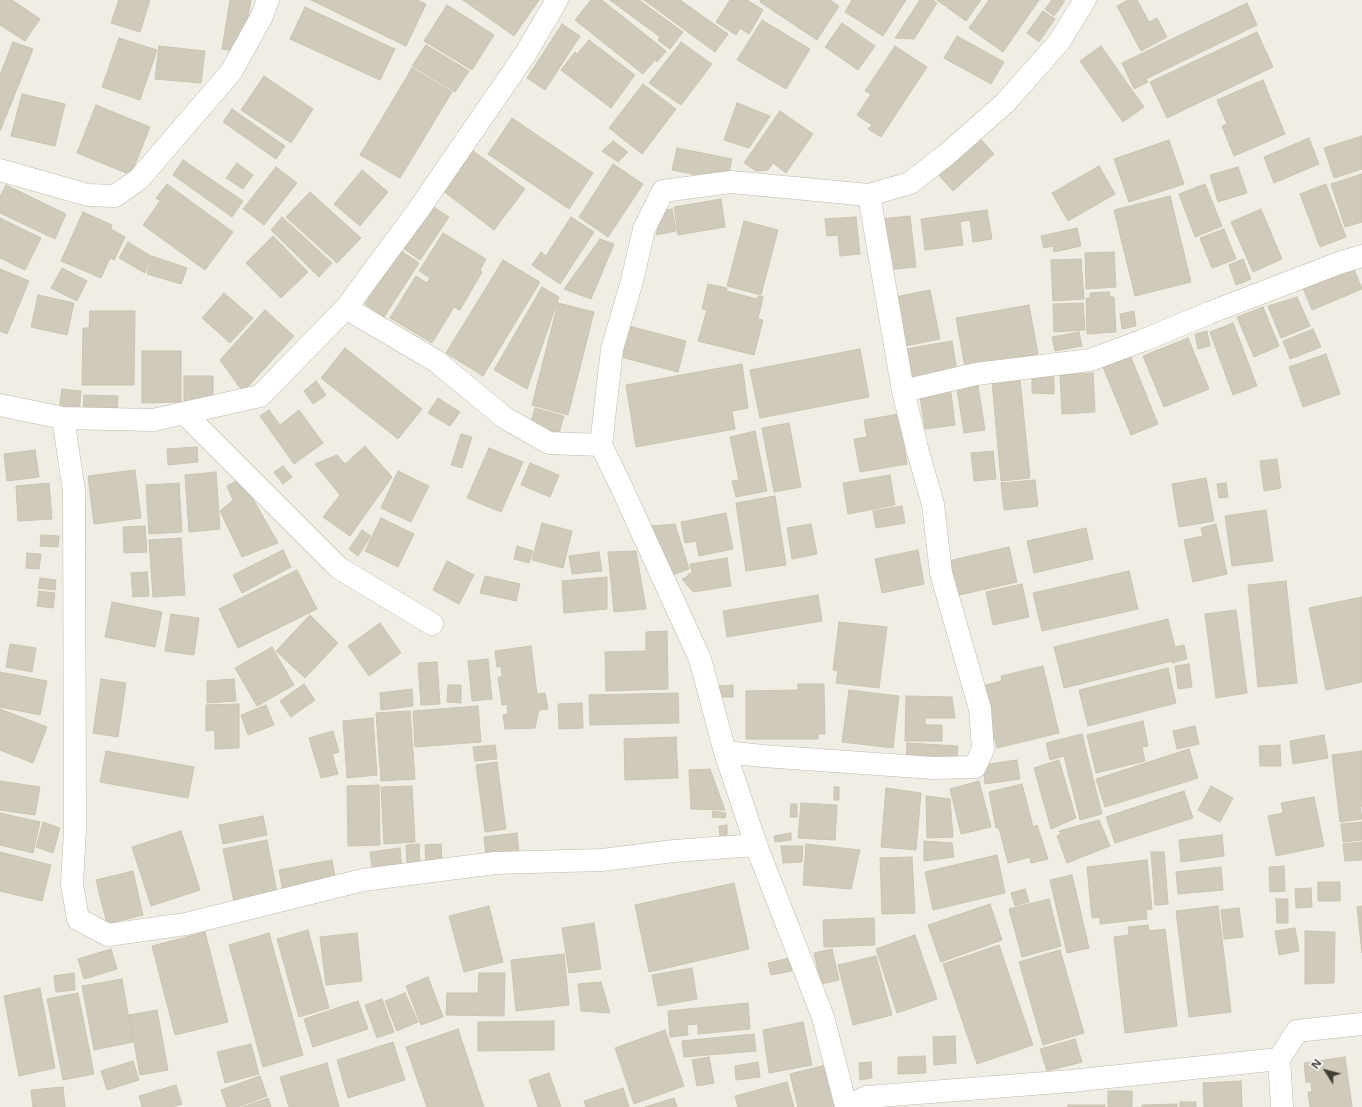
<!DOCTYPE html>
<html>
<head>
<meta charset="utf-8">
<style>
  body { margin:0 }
  #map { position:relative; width:1362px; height:1107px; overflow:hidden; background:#f0eee4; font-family:"Open Sans",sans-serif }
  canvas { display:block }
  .north { position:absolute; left:1306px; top:1051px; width:40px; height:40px; -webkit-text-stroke:3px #fff; paint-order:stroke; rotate:306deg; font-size:11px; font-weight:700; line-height:16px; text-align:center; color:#413e35 }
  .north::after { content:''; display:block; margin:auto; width:14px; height:18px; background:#413e35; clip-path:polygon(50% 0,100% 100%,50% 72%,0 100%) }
</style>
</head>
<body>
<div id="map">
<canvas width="1362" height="1107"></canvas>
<div class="north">N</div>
</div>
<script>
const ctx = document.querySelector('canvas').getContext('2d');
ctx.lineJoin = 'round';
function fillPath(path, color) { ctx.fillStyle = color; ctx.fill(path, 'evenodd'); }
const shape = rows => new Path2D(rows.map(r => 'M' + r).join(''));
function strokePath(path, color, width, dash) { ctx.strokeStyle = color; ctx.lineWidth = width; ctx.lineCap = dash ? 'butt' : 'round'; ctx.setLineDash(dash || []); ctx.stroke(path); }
const building = shape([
  [0,0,12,0,40,19,25,41,0,25,0,0],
  [119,0,150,0,140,32,111,23,119,0],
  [230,0,251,0,242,52,222,49,230,0],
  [311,0,417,0,426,4,406,46,311,0],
  [463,0,539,0,514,36,463,0],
  [591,0,602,0,666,51,657,62,655,60,643,74,575,20,591,0],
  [610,0,639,0,683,32,670,49,658,40,660,37,610,0],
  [644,0,680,0,728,34,715,52,644,0],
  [730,0,747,0,763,10,749,34,740,28,736,35,716,22,730,0],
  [761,0,830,0,839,6,817,40,760,2,761,0],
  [852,0,906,0,883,36,845,12,852,0],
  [920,0,933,0,937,3,914,39,895,38,920,0],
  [937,0,981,0,966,21,937,0],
  [989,0,1039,0,1003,52,969,28,989,0],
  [1052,0,1065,1,1054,16,1045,9,1052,0],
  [1128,0,1137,0,1149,22,1157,18,1167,37,1141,51,1117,6,1128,0],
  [1247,3,1257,25,1146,79,1148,82,1134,89,1122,63,1247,3],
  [447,5,494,35,472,70,424,41,447,5],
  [305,7,395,49,380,80,290,39,305,7],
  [1043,11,1055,19,1039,42,1027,33,1043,11],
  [762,20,810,49,786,89,737,60,762,20],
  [842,23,875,46,858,70,825,47,842,23],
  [562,24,580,36,545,90,527,78,562,24],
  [1257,32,1273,67,1167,118,1150,82,1257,32],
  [957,36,1004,62,991,84,944,58,957,36],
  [119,38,157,50,140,100,102,87,119,38],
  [589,40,635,75,611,108,561,70,575,52,577,54,589,40],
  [13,42,33,49,0,131,0,75,13,42],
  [681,42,712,64,681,105,649,83,681,42],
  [426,45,469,71,455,92,412,66,426,45],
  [159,46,205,51,201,83,155,79,159,46],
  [895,46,927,67,881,137,868,129,872,125,857,115,871,94,865,91,895,46],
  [1101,46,1144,107,1123,122,1080,61,1101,46],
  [412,68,452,92,400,178,360,155,412,68],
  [264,76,313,109,291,143,241,110,264,76],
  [1263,80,1285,134,1234,156,1222,126,1227,124,1217,100,1263,80],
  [643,84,676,109,642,154,609,128,643,84],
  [22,94,65,104,55,146,11,136,22,94],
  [737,103,770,116,749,148,724,140,737,103],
  [96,105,150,127,131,175,77,153,96,105],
  [232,109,285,146,276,159,223,122,232,109],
  [780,111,813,134,786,173,773,163,768,170,756,171,744,163,780,111],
  [512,118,593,173,569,209,488,154,512,118],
  [978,136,994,154,953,191,937,173,978,136],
  [1362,136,1362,169,1334,178,1324,148,1362,136],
  [1309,138,1319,164,1274,183,1264,157,1309,138],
  [1169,140,1184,184,1129,202,1114,159,1169,140],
  [613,141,628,152,618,162,602,151,613,141],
  [677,148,732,159,727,181,672,170,677,148],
  [472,150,525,189,494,230,442,190,472,150],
  [183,160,243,201,232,217,173,175,183,160],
  [237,163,253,175,243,189,226,178,237,163],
  [613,164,643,184,608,237,579,217,613,164],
  [1099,166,1115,194,1068,221,1052,193,1099,166],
  [276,167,297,183,264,225,243,209,276,167],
  [1238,167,1247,193,1218,202,1210,175,1238,167],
  [362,170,388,192,360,226,334,204,362,170],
  [1362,174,1362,222,1345,227,1331,184,1362,174],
  [167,184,233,232,205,270,143,225,160,201,156,198,167,184],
  [1205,184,1222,226,1195,237,1179,194,1205,184],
  [1326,184,1346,237,1320,247,1300,194,1326,184],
  [6,185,66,214,55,239,0,213,0,197,6,185],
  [310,192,361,238,337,263,286,217,310,192],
  [1170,196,1191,282,1135,296,1114,210,1170,196],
  [721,199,725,227,678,235,674,207,721,199],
  [429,204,449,217,420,260,401,247,429,204],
  [672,209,676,231,656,235,663,210,672,209],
  [1261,209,1282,259,1253,272,1231,222,1261,209],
  [987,210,992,239,973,242,970,220,960,222,963,245,925,250,921,219,987,210],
  [83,212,112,225,111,229,125,237,114,260,110,258,101,278,61,261,83,212],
  [910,216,916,267,886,270,881,219,910,216],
  [282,217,332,263,319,277,271,230,282,217],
  [571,217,594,232,560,284,532,265,541,252,546,256,571,217],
  [856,217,860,254,840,256,838,235,827,236,825,219,856,217],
  [0,218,41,238,25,270,0,258,0,218],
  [744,221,778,230,761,295,727,286,744,221],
  [1077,228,1081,246,1054,252,1053,246,1044,248,1041,236,1077,228],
  [1224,229,1236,259,1212,268,1200,238,1224,229],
  [443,233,486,259,480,270,482,272,460,310,454,307,432,343,390,318,416,276,427,283,430,278,419,271,443,233],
  [273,236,308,272,281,298,246,263,273,236],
  [600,239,614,244,591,299,564,289,600,239],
  [128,242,151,256,145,273,119,258,128,242],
  [400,250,419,263,384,317,365,304,400,250],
  [1114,252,1116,287,1086,289,1085,253,1114,252],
  [152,256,187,268,181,284,147,274,152,256],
  [1081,259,1084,299,1053,301,1051,260,1081,259],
  [1243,259,1251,279,1236,285,1229,265,1243,259],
  [503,260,540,282,483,376,446,353,503,260],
  [1353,267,1362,289,1312,310,1303,288,1353,267],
  [62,268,87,281,77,301,51,288,62,268],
  [0,269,29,281,7,334,0,331,0,269],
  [708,284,727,288,726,291,757,299,758,296,763,297,758,319,763,320,754,355,698,341,707,310,702,309,708,284],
  [542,287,559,297,527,389,494,370,542,287],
  [930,290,940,339,905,346,895,297,930,290],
  [1109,292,1110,297,1114,297,1116,332,1087,334,1086,298,1090,298,1090,293,1109,292],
  [224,293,253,318,230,343,202,318,224,293],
  [38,295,74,303,67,335,31,327,38,295],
  [1297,297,1310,326,1281,338,1268,306,1297,297],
  [558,303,594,312,568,415,532,405,558,303],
  [1083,303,1085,330,1054,332,1053,304,1083,303],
  [1029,305,1038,354,965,367,956,318,1029,305],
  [1263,307,1279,346,1254,357,1237,317,1263,307],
  [265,310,294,336,243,392,220,360,265,310],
  [90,311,135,311,134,385,82,385,83,328,89,328,90,311],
  [1134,311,1136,326,1122,329,1120,314,1134,311],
  [1233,323,1257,386,1233,395,1210,332,1233,323],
  [629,326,686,341,678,372,621,357,629,326],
  [1313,329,1321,347,1290,359,1283,341,1313,329],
  [1207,331,1210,346,1198,349,1195,334,1207,331],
  [1079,332,1082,346,1055,351,1052,337,1079,332],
  [1188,338,1209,389,1164,407,1143,356,1188,338],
  [952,341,957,372,910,380,905,349,952,341],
  [345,348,422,409,398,439,321,378,345,348],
  [860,349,869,397,760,418,750,370,860,349],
  [142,351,181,351,181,402,142,403,142,351],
  [1326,354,1340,394,1303,407,1289,367,1326,354],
  [1130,355,1158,424,1131,435,1103,367,1130,355],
  [742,364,748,408,732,411,735,429,636,447,626,385,742,364],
  [1093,373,1095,412,1062,414,1060,375,1093,373],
  [184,376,213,376,213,401,184,401,184,376],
  [1032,377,1054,377,1054,394,1032,393,1032,377],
  [977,379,985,430,964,433,956,383,977,379],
  [1020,379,1030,478,1001,481,992,382,1020,379],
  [316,381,326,395,313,404,304,391,316,381],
  [950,386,955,425,925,429,919,390,950,386],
  [62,389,81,391,79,413,59,410,62,389],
  [84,395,118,396,117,415,83,415,84,395],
  [438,398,460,412,450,426,428,413,438,398],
  [535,408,564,416,559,433,530,425,535,408],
  [269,410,280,425,299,410,323,443,294,464,260,416,269,410],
  [899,414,907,464,860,472,854,439,867,437,864,420,899,414],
  [789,423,801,487,774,492,762,428,789,423],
  [755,431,767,491,736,497,732,481,739,480,730,437,755,431],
  [461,434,472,437,462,468,451,465,461,434],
  [365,446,392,477,350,536,323,517,340,495,315,464,337,455,345,464,365,446],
  [197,447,198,462,168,465,167,449,197,447],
  [489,448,523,462,501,512,467,498,489,448],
  [35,450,39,477,7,481,4,454,35,450],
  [993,451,996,479,974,481,971,453,993,451],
  [1277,459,1281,488,1264,491,1260,461,1277,459],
  [530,463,559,475,550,497,521,485,530,463],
  [283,466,292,477,283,484,274,472,283,466],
  [135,470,141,518,94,524,88,476,135,470],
  [398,471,429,486,411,522,381,508,398,471],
  [216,472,220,529,189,532,185,475,216,472],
  [890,475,895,505,848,514,843,483,890,475],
  [241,478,278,543,242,557,220,511,233,500,227,486,241,478],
  [1206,478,1214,521,1179,527,1172,484,1206,478],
  [1035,480,1038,506,1004,510,1001,483,1035,480],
  [49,483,52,519,18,521,16,486,49,483],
  [179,483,182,532,149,534,146,485,179,483],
  [1226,483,1228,497,1219,498,1217,484,1226,483],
  [775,496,786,565,746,571,736,503,775,496],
  [902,506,905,523,876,528,873,511,902,506],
  [1266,510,1273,561,1232,566,1225,516,1266,510],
  [726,513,733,549,699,556,696,541,685,543,681,522,726,513],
  [381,518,414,534,398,567,365,551,381,518],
  [542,523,572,531,563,568,532,560,542,523],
  [675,524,689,569,670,576,652,526,675,524],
  [811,524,817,554,792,559,787,528,811,524],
  [1216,524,1227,574,1193,582,1184,540,1203,536,1201,528,1216,524],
  [145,526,147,552,124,553,123,527,145,526],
  [1086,528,1093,559,1034,573,1027,541,1086,528],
  [362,530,371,536,358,556,349,549,362,530],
  [41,535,59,536,58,547,40,546,41,535],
  [181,538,185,595,153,597,149,540,181,538],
  [517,546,533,551,529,563,514,559,517,546],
  [1009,547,1017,582,955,596,948,561,1009,547],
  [283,550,291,567,242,593,233,575,283,550],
  [918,550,924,584,882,593,875,559,918,550],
  [636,551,646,609,614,612,608,552,636,551],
  [599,552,602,571,572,574,569,556,599,552],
  [27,553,41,554,39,569,26,568,27,553],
  [727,558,731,586,693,592,682,579,688,576,688,574,692,573,690,564,727,558],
  [447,561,474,575,459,604,433,590,447,561],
  [297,570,317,609,238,648,219,609,297,570],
  [1129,571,1138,609,1042,631,1033,593,1129,571],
  [147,572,149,596,133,597,131,573,147,572],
  [485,576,520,584,516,601,480,593,485,576],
  [607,577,607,609,564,613,562,581,607,577],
  [40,578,56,580,55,590,38,588,40,578],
  [1286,581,1297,683,1258,687,1248,585,1286,581],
  [1022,584,1029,617,993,625,986,592,1022,584],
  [39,591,55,593,53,608,37,606,39,591],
  [818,595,822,621,727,637,723,611,818,595],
  [1362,597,1362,682,1326,690,1309,608,1362,597],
  [112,602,162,612,155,647,105,637,112,602],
  [1236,610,1247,693,1216,698,1205,614,1236,610],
  [171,614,199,618,194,655,165,651,171,614],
  [310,615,338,643,305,678,276,651,310,615],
  [1168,619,1175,647,1184,645,1187,659,1172,663,1172,661,1064,688,1054,647,1168,619],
  [839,622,887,627,879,688,836,683,838,671,833,670,839,622],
  [380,623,401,653,369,676,348,646,380,623],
  [667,631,668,689,606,691,605,652,646,651,646,632,667,631],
  [10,644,36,648,32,672,6,667,10,644],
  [531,646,537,694,545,693,548,709,539,710,535,728,505,729,503,715,508,714,507,704,502,705,498,677,502,677,501,666,497,667,495,651,531,646],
  [272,647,294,685,257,706,235,668,272,647],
  [488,659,492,699,472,701,468,661,488,659],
  [437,662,440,704,421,705,418,663,437,662],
  [1189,664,1192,687,1178,689,1175,666,1189,664],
  [1043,666,1059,733,997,748,982,686,1002,681,1001,676,1043,666],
  [1168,668,1176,703,1088,726,1079,690,1168,668],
  [0,672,47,681,40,715,0,707,0,672],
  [101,679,126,683,118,737,93,733,101,679],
  [234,679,236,701,207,703,207,681,234,679],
  [304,684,315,700,291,717,280,701,304,684],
  [798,684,824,684,825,734,818,734,818,739,746,739,746,691,798,690,798,684],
  [448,685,461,685,461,703,447,702,448,685],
  [733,685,733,697,718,697,719,686,733,685],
  [412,689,413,706,381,710,380,693,412,689],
  [849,690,899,696,893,748,842,742,849,690],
  [678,693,679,723,590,725,589,695,678,693],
  [906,696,952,697,955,718,925,718,925,725,942,725,942,741,905,741,906,696],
  [582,703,583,728,559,729,558,704,582,703],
  [239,704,239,748,215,749,215,730,206,731,206,705,239,704],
  [266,705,274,725,248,735,241,715,266,705],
  [478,706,481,742,415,747,413,711,478,706],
  [0,709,47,727,33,763,0,750,0,709],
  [410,711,415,779,381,781,376,713,410,711],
  [373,718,377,775,347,778,343,721,373,718],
  [1143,721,1148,746,1142,747,1145,761,1096,773,1087,735,1143,721],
  [1195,726,1199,744,1177,749,1173,731,1195,726],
  [333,731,339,752,332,754,338,774,321,778,309,738,333,731],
  [1082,734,1102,814,1080,820,1064,756,1050,760,1046,743,1082,734],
  [1324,735,1328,758,1293,764,1290,741,1324,735],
  [676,737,678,778,625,780,624,739,676,737],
  [907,743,958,746,957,764,906,761,907,743],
  [495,745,497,759,475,761,473,747,495,745],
  [1280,745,1281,766,1260,766,1259,746,1280,745],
  [1189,749,1198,778,1105,807,1096,779,1189,749],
  [106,751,194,767,188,798,100,782,106,751],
  [1362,751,1362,806,1360,806,1362,819,1340,822,1332,755,1362,751],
  [1017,760,1020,779,985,784,983,765,1017,760],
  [1059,760,1076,818,1051,829,1034,768,1059,760],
  [497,762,506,829,485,832,476,765,497,762],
  [710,769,725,810,691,809,689,770,710,769],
  [0,781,40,787,35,815,0,810,0,781],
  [979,781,991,827,961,834,950,789,979,781],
  [1022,784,1033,827,1037,825,1048,859,1031,863,1030,857,1008,863,999,828,996,828,989,792,1022,784],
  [379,785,380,845,348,846,347,786,379,785],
  [412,786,415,842,384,844,381,787,412,786],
  [1211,786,1233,798,1220,822,1198,810,1211,786],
  [834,787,839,787,839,800,834,800,834,787],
  [886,788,921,793,916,850,881,847,886,788],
  [1184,791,1193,818,1115,843,1106,817,1184,791],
  [926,796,950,799,953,837,927,838,926,796],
  [1314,797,1324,846,1276,856,1268,816,1283,813,1281,803,1314,797],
  [801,803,837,805,835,840,798,838,801,803],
  [791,804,797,804,797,817,790,817,791,804],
  [713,811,726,813,725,818,712,817,713,811],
  [0,813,40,822,33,853,0,845,0,813],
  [263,816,267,835,223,844,219,825,263,816],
  [1099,820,1110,846,1067,863,1057,836,1061,834,1059,831,1099,820],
  [43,822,60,828,53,853,36,847,43,822],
  [1362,822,1362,840,1343,842,1341,824,1362,822],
  [727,825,727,838,720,838,719,826,727,825],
  [181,831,200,890,151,906,132,847,181,831],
  [517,833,519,853,486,856,484,837,517,833],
  [791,833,791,840,775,842,774,836,791,833],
  [1222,835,1224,856,1181,862,1179,840,1222,835],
  [267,840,277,893,234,902,223,849,267,840],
  [924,841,952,843,954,857,924,861,924,841],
  [1362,842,1362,860,1345,861,1343,844,1362,842],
  [419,844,420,865,407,865,406,845,419,844],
  [441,844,442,862,426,863,425,845,441,844],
  [806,844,860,850,851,889,803,885,806,844],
  [781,846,803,846,802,862,783,863,781,846],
  [400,848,402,871,373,875,370,852,400,848],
  [0,852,51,865,42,901,0,891,0,852],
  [1151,852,1164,852,1168,904,1155,905,1151,852],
  [997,855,1005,893,933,910,925,872,997,855],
  [912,857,915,913,882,914,880,858,912,857],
  [332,860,336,882,283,892,279,870,332,860],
  [1147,860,1152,909,1146,910,1147,919,1100,924,1100,917,1092,918,1087,867,1147,860],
  [1284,866,1285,891,1270,892,1269,867,1284,866],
  [1221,867,1223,890,1178,894,1176,872,1221,867],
  [133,871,143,915,107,924,96,880,133,871],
  [1072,875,1089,948,1067,953,1050,880,1072,875],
  [1318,882,1340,882,1340,901,1318,901,1318,882],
  [734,883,749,949,649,972,635,905,734,883],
  [1311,888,1312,907,1296,908,1295,889,1311,888],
  [1025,889,1029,902,1015,906,1011,893,1025,889],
  [1049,899,1061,946,1022,957,1009,909,1049,899],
  [1276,899,1288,899,1288,923,1277,923,1276,899],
  [990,904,1002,940,941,962,928,925,990,904],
  [489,906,503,962,464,972,449,916,489,906],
  [1218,906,1231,1012,1189,1017,1176,911,1218,906],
  [1362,906,1362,953,1357,907,1362,906],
  [1239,908,1243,937,1224,939,1221,910,1239,908],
  [874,918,875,945,824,947,823,920,874,918],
  [594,923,601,969,569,973,562,928,594,923],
  [1148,925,1149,931,1165,929,1177,1026,1125,1033,1114,937,1129,935,1128,927,1148,925],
  [1295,928,1299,951,1279,955,1275,931,1295,928],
  [308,930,329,1008,299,1017,277,939,308,930],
  [1305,931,1335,932,1334,983,1305,984,1305,931],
  [205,932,228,1022,175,1035,152,946,205,932],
  [269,933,303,1055,263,1067,229,945,269,933],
  [357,933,362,981,326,985,320,937,357,933],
  [915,935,937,999,897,1013,876,949,915,935],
  [999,945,1033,1045,977,1064,943,964,999,945],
  [111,949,117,969,84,979,78,959,111,949],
  [832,949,839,980,821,984,814,953,832,949],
  [1060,950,1084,1033,1043,1045,1019,962,1060,950],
  [564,954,569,1005,516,1011,511,960,564,954],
  [876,956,892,1015,853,1025,838,965,876,956],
  [789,958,792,971,771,975,768,963,789,958],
  [692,968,697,999,658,1006,652,975,692,968],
  [74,973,75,990,56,992,54,976,74,973],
  [479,973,505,973,504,1016,446,1015,447,993,478,993,479,973],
  [428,977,443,1017,421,1025,406,986,428,977],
  [122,979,133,1042,94,1050,82,986,122,979],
  [601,982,610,1013,581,1011,578,984,601,982],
  [40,988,55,1068,19,1076,4,996,40,988],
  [78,993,94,1074,63,1080,47,999,78,993],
  [405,993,418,1022,397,1031,385,1001,405,993],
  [382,999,394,1032,377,1038,365,1005,382,999],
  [358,1001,368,1029,313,1047,304,1019,358,1001],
  [748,1003,750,1029,698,1034,698,1024,687,1025,688,1035,670,1037,668,1011,748,1003],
  [157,1010,168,1070,140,1075,129,1015,157,1010],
  [554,1021,554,1050,478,1051,478,1022,554,1021],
  [803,1022,812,1065,769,1073,763,1030,803,1022],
  [458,1029,484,1107,427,1107,406,1047,458,1029],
  [665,1030,684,1086,634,1104,615,1048,665,1030],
  [754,1034,756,1051,684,1057,682,1041,754,1034],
  [955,1036,956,1063,934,1065,933,1037,955,1036],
  [1075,1039,1082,1062,1047,1071,1040,1049,1075,1039],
  [393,1042,405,1080,348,1098,337,1060,393,1042],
  [251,1044,259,1074,225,1083,217,1052,251,1044],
  [925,1056,926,1073,898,1074,898,1057,925,1056],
  [709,1057,714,1083,697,1086,692,1060,709,1057],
  [1345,1057,1352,1107,1310,1107,1308,1092,1312,1092,1311,1082,1306,1082,1304,1063,1345,1057],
  [133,1061,139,1080,107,1090,101,1071,133,1061],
  [758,1062,760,1077,736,1080,735,1066,758,1062],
  [871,1062,872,1078,860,1080,859,1063,871,1062],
  [327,1063,339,1107,289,1107,280,1077,327,1063],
  [830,1064,840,1107,798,1107,790,1074,830,1064],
  [549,1073,561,1107,538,1107,529,1080,549,1073],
  [260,1076,267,1096,238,1107,227,1107,221,1090,260,1076],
  [1241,1081,1242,1107,1204,1107,1203,1083,1241,1081],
  [787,1082,794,1107,738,1107,735,1096,787,1082],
  [176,1085,182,1104,173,1107,142,1107,139,1096,176,1085],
  [63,1087,65,1107,33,1107,31,1090,63,1087],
  [623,1088,629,1107,586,1107,584,1101,623,1088],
  [1108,1091,1132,1091,1132,1107,1108,1107,1108,1091],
  [268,1098,271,1107,243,1107,268,1098],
  [674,1098,677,1107,645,1107,674,1098],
  [1180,1102,1196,1102,1196,1107,1180,1107,1180,1102],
  [1177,1104,1177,1107,1142,1107,1142,1105,1177,1104],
  [1068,1105,1105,1105,1105,1107,1068,1107,1068,1105]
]);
fillPath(building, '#d0cabb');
strokePath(building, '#cac3af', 1);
const minor = shape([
  [0,170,88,195,115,196,139,179,231,72,262,16,268,0],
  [346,308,436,361,505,418,549,443,601,445],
  [903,391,976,374,1090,360,1144,340,1209,313,1339,263,1362,256],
  [0,405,63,418,153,420,260,396,346,308,419,209,526,53,557,0],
  [184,413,339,568,432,624],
  [63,418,74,491,75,830,72,884,78,919,108,935,186,924,363,880,495,863,602,860,674,851,756,845],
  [725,752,763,756,933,768,975,767,983,749,980,709,941,573,933,504,918,452,903,391,869,195],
  [1279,1059,1297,1031,1362,1024],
  [846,1106,823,1017,756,845,725,752,700,659,620,484,601,445,612,349,632,281,644,229,663,191,731,182,869,195,910,183,946,155,1005,103,1059,42,1085,0],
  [846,1107,867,1097,1071,1081,1279,1059,1282,1107]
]);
strokePath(minor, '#bdb9ab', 23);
strokePath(minor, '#fff', 22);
</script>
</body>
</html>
